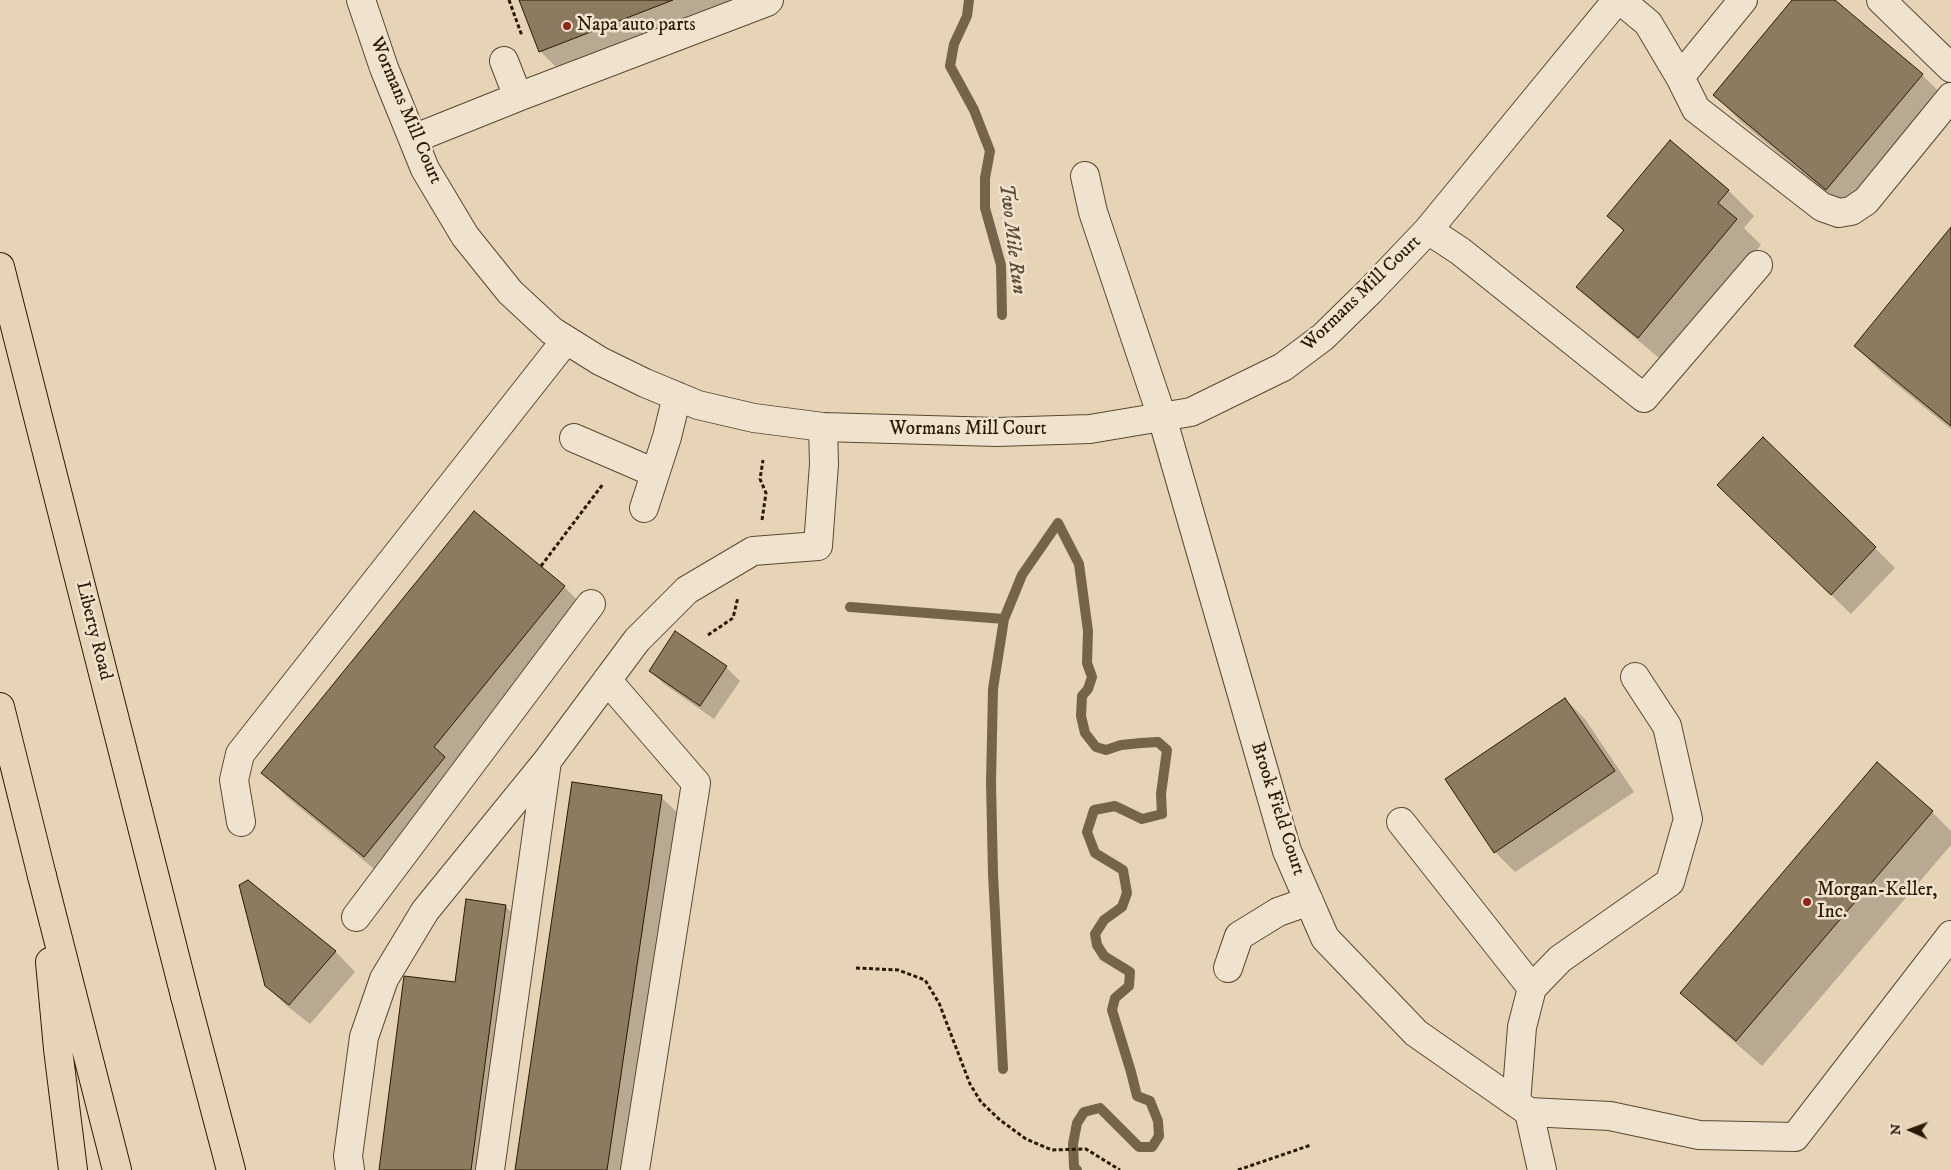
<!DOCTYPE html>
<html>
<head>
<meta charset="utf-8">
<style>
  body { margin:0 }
  #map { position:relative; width:1951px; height:1170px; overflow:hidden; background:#e7d4b7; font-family:"IM FELL DW Pica",serif }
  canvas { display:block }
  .north { position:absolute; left:1886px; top:1105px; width:50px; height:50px; -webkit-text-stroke:4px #efe3d0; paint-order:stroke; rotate:272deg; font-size:14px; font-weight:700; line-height:20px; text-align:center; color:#2b1a03 }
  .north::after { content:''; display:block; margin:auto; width:18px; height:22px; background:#2b1a03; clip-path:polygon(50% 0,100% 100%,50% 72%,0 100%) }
</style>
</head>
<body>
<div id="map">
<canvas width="1951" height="1170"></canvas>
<div class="north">N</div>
</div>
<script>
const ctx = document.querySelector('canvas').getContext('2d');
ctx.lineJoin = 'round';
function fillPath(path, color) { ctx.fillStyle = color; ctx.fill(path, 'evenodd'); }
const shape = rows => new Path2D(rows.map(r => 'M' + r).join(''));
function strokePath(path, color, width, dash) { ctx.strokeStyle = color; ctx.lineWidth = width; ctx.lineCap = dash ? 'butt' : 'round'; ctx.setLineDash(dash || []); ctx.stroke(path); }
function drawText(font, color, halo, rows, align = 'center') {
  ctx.font = font + ' "IM FELL DW Pica",serif'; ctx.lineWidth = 5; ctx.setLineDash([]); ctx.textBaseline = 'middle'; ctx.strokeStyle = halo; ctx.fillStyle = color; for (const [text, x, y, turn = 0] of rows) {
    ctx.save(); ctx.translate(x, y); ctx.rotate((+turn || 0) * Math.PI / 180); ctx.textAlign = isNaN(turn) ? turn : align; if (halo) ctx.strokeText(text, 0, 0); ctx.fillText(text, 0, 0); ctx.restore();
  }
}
fillPath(shape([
  [520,0,761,0,566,77,540,51],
  [1794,0,1833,0,1922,75,1948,100,1852,215,1740,121,1715,95],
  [1671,142,1729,191,1754,216,1744,228,1761,245,1664,362,1604,312,1578,287,1624,232,1609,216],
  [1951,229,1951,429,1881,372,1855,346],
  [1738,505,1875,548,1895,568,1851,614],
  [564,587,590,612,390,882,288,798,263,773],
  [676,633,726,667,740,681,714,719,664,684,650,671],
  [1565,699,1585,719,1634,792,1515,872,1495,852,1447,780],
  [661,797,687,822,636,1170,516,1170],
  [1932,812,1951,831,1951,845,1762,1066,1708,1019,1682,993],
  [248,881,336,952,355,972,310,1024,287,1006,266,986],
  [505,906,531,931,500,1170,380,1170,456,984]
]), '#0003');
strokePath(shape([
  [969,0,967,16,954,44,950,66,974,110,990,151,985,178,985,208,1001,265,1002,315],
  [850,607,1004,619],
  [1003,1069,993,874,991,783,993,689,1004,619,1011,602,1022,575,1058,523,1079,564,1088,631,1087,663,1092,677,1088,689,1082,696,1081,716,1085,733,1096,747,1106,750,1121,745,1141,743,1158,742,1167,750,1161,794,1162,814,1142,819,1115,806,1094,810,1087,832,1095,853,1123,870,1127,893,1122,907,1104,920,1095,934,1097,945,1104,956,1130,972,1129,986,1115,998,1112,1010,1131,1072,1137,1096,1150,1101,1158,1121,1159,1136,1152,1147,1139,1147,1100,1108,1084,1112,1077,1123,1073,1144,1074,1167,1077,1170]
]), '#75644a', 10);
const building = shape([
  [519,0,673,0,539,52,519,0],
  [1792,0,1835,0,1923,74,1826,190,1713,95,1792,0],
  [1670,140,1729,190,1718,203,1737,219,1638,338,1576,287,1624,230,1607,216,1670,140],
  [1951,227,1951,426,1854,346,1951,227],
  [1763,437,1876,547,1831,595,1717,485,1763,437],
  [474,511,565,586,434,747,445,757,364,857,261,773,474,511],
  [675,631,727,666,700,706,649,671,675,631],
  [1565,698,1615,771,1494,853,1445,779,1565,698],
  [1877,762,1933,811,1736,1041,1680,993,1877,762],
  [572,782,662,795,607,1170,515,1170,572,782],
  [248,880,336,951,289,1005,265,986,239,885,248,880],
  [466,899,506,905,471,1170,379,1170,404,976,455,982,466,899]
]);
fillPath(building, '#8d7b61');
strokePath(building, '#2b1a03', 1);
const minor = shape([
  [361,0,384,68,425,169,465,236,510,292,552,331,600,361,645,383,698,405,754,418,823,427,997,432,1090,429,1191,412,1283,367,1323,337,1370,291,1428,230,1617,0],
  [1620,0,1648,23,1680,77,1696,109,1822,207,1839,213,1851,211,1866,201,1951,97],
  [1881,0,1951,68],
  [1680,77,1743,0],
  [518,97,767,2,769,0],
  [413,139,518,97,504,61],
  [1085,176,1093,212,1162,417,1287,851,1325,938,1416,1033,1529,1112],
  [1428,230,1460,251,1644,398,1758,265],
  [574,438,655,473],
  [644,508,667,437,677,396],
  [607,680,696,783,635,1170],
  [241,822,234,780,240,754,566,340],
  [1401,822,1532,988],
  [356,917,591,604],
  [1228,968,1239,936,1278,912,1309,901],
  [1516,1103,1522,1027,1532,988,1560,959,1670,882,1688,819,1667,726,1635,677],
  [1529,1112,1610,1116,1699,1135,1795,1137,1951,935],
  [1529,1112,1542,1170],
  [350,1170,348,1156,364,1037,384,979,425,911,547,761],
  [490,1170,547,761,637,640,687,590,753,551,818,546,824,464,823,427]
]);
const major = shape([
  [0,267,185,996],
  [0,707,42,876]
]);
const highway = shape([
  [42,876,117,1170],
  [50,962,58,1049,73,1170],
  [185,996,231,1170]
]);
strokePath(minor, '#5a4830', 30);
strokePath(major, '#2b1a03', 30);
strokePath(highway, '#2b1a03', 30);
strokePath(shape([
  [509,0,522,36],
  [762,520,766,493,760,479,763,460],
  [541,566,603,484],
  [708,635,733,618,738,597],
  [856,968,898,970,925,980,939,1003,970,1084,981,1102,1000,1120,1026,1139,1052,1150,1086,1149,1120,1170],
  [1238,1170,1311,1145]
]), '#2b1a03', 3, [4, 2.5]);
strokePath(minor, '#efe3d0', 28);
strokePath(major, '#e7d4b7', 28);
strokePath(highway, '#e7d4b7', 28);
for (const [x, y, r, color] of [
  [567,26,5,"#8f2418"],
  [1807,902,5,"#8f2418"]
]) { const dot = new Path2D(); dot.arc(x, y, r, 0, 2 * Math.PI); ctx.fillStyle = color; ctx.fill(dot); strokePath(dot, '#efe3d0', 2); }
drawText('19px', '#2b1a03', '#efe3d0', [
  ["Napa auto parts",577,26],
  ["Morgan-Keller,",1817,891],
  ["Inc.",1817,913]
], 'left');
drawText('19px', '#2b1a03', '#efe3d0', [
  ["Wormans Mill Court",405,111,67],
  ["Wormans Mill Court",1362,294,-44],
  ["Wormans Mill Court",968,430],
  ["Liberty Road",93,631,76],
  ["Brook Field Court",1277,809,72]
]);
drawText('italic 20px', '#5d4b33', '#efe3d0', [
  ["Two Mile Run",1011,239,83]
]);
</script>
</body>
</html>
